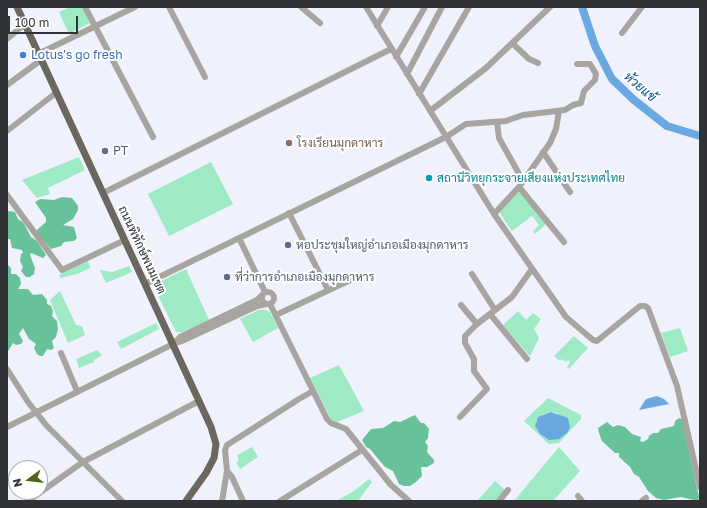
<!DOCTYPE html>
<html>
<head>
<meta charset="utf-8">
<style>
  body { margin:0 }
  #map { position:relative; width:707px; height:508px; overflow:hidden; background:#eff1fd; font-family:"Golos Text",sans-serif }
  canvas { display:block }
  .frame { position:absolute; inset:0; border:8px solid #313236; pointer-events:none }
  .north { position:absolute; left:8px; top:460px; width:40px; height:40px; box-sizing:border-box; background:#fff; border:1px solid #adadaf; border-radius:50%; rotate:255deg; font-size:11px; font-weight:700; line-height:16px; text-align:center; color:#313236 }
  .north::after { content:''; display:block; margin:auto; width:14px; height:18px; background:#49661a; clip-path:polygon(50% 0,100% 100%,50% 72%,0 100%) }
  .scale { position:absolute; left:8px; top:16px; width:70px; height:18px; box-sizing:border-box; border:2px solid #313236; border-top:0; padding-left:5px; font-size:12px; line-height:14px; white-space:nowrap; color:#313236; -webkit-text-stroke:3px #fff; paint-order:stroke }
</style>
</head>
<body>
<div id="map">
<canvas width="707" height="508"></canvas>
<div class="frame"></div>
<div class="north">N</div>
<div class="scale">100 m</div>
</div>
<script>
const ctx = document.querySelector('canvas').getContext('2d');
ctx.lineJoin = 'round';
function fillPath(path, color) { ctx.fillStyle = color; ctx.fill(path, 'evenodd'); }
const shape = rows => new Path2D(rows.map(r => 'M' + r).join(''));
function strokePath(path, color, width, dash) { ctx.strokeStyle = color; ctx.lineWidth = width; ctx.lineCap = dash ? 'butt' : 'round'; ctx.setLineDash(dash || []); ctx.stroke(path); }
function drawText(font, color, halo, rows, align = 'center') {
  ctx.font = font + ' "Golos Text",Sarabun,sans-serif'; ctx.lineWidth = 4; ctx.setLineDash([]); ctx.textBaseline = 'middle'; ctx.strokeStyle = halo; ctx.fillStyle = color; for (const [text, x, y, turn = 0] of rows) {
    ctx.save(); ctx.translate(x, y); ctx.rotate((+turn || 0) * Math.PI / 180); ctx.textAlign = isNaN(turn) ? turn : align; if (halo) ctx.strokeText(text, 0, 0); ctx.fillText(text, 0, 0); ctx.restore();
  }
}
fillPath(shape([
  [70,7,82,7,90,23,69,34,59,12],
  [79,157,85,170,48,188,50,194,37,198,22,180],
  [211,162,233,204,169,236,148,194],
  [518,191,547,223,535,234,533,231,539,225,532,216,512,231,499,212],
  [88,261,90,268,77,274,61,278,59,275],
  [129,266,132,272,106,283,100,270,112,272],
  [186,269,209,320,182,332,176,332,153,285],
  [60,291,76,325,82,326,85,335,68,343,50,300],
  [259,310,266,310,270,312,278,328,253,342,240,319],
  [518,311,526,320,533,313,541,319,534,329,539,338,530,356,503,325],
  [156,323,159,329,121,349,117,342],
  [680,328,688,351,670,357,661,333],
  [574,336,588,348,569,369,567,367,570,362,568,360,566,362,562,359,560,361,554,356],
  [97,350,102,355,94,360,94,362,79,368,76,359],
  [339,365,364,411,337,422,331,419,310,378],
  [548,398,581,415,581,419,559,443,549,444,524,421],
  [551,412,558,413,537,431,536,421,544,414],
  [252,447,258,457,240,469,236,462,239,461,237,455],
  [559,447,580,471,553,501,514,501],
  [369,479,372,482,358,501,336,501,354,491],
  [495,481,505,490,495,501,477,501]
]), '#9eeac5');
fillPath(shape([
  [62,197,72,198,78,206,78,210,73,219,63,225,74,227,77,238,74,241,64,242,61,246,51,249,37,233,37,230,46,222,46,218,35,202,40,199,54,200],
  [9,211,15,212,18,219,23,222,31,237,37,241,46,255,43,258,31,253,30,255,35,268,34,274,30,277,26,277,21,271,23,267,20,261,21,254,23,253,22,250,12,248,10,239,7,239,7,212],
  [8,265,11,268,11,274,16,274,20,278,21,284,18,289,28,289,33,295,42,294,47,300,47,304,51,306,53,311,52,316,57,321,58,329,56,337,52,341,54,348,51,350,47,349,43,356,40,356,37,354,34,348,36,344,29,339,23,328,19,334,23,341,21,344,16,345,13,343,7,353],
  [415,415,421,423,424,423,429,429,428,438,425,442,428,446,427,452,434,460,434,463,427,467,421,467,422,476,416,482,410,486,404,486,399,484,393,471,385,467,370,449,366,447,362,440,371,429,383,428,394,421,400,422],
  [679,418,682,419,699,497,698,501,681,497,664,500,656,498,648,491,639,477,634,474,630,467,619,457,619,453,615,453,602,441,599,433,598,428,607,422,613,427,618,425,625,427,632,434,641,437,640,441,643,442,648,439,649,436,653,433,658,433,661,429,674,426,675,421]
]), '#68c299');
fillPath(shape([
  [657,396,664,399,669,404,639,410,646,399],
  [551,412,568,418,570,427,568,432,559,439,549,440,540,434,535,426,538,417]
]), '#69a8e1');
strokePath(shape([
  [582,7,595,46,612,79,634,100,667,126,700,136]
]), '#69a8e1', 8);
strokePath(shape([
  [85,7,153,137],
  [169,7,205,77],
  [301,7,320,23],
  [366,7,494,214,566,317,593,340,597,341,640,306,645,306,648,308,677,386,700,487],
  [377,26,388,7],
  [622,33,642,7],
  [7,39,25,24],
  [512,43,529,59,538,63],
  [38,54,135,7],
  [396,57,425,7],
  [407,74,442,7],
  [7,85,41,60],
  [419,94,469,7],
  [430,111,486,68,550,7],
  [497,122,499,138,523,181],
  [7,131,57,92],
  [543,152,570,192],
  [519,187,564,242],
  [103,193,391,49],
  [7,195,62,270,125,240],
  [289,213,328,290],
  [494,214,519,187,550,143,556,129,559,111],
  [239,238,265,292],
  [472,274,495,310],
  [145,284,446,137,466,124,506,121,523,115,565,110,573,105,581,103,584,91,595,80,596,74,590,64,577,64],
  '262 298a6 6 0 1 1 12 0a6 6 0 1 1-12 0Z',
  [270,304,327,419,331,423,346,429,391,485,409,501],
  [461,305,477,324],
  [490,314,527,359],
  [276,315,361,275],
  [174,343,180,337,257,300,262,295],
  [61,353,77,391],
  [7,369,28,402,46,425,122,501],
  [460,417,487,389,474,371,474,359,465,343,465,336,477,324,512,297,532,269],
  [7,427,173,344,182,341,257,306,266,304],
  [227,471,232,477,243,501],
  [578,496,582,501],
  [28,501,83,462,199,401],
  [222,501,227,471,225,450,227,445,299,399,313,391],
  [280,501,362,450],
  [499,501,508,490],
  [642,501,646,498]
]), '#a8a5a1', 6);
strokePath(shape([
  [17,7,211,427,216,444,214,458,206,473,186,501]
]), '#6b665e', 7);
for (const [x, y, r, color] of [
  [23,55,4,"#3f7fe0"],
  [289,143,4,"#8d6e63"],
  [105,151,4,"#5c6f8a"],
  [429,178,4,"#0f9aa8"],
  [288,245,4,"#5c6f8a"],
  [227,277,4,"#5c6f8a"]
]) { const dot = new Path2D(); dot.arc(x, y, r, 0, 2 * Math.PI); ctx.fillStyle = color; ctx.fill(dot); strokePath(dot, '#fff', 1.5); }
drawText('12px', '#366cbe', '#fff', [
  ["Lotus's go fresh",31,55]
], 'left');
drawText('12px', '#785e54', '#fff', [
  ["โรงเรียนมุกดาหาร",297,143]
], 'left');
drawText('12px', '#4e5e75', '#fff', [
  ["PT",113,151],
  ["หอประชุมใหญ่อำเภอเมืองมุกดาหาร",296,245],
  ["ที่ว่าการอำเภอเมืองมุกดาหาร",235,277]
], 'left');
drawText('12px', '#0d838f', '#fff', [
  ["สถานีวิทยุกระจายเสียงแห่งประเทศไทย",437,178]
], 'left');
drawText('12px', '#313236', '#fff', [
  ["ถนนพิทักษ์พนมเขต",142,250,65]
]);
drawText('italic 13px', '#0b5389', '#fff', [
  ["ห้วยแข้",640,87,41]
]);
</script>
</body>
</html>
